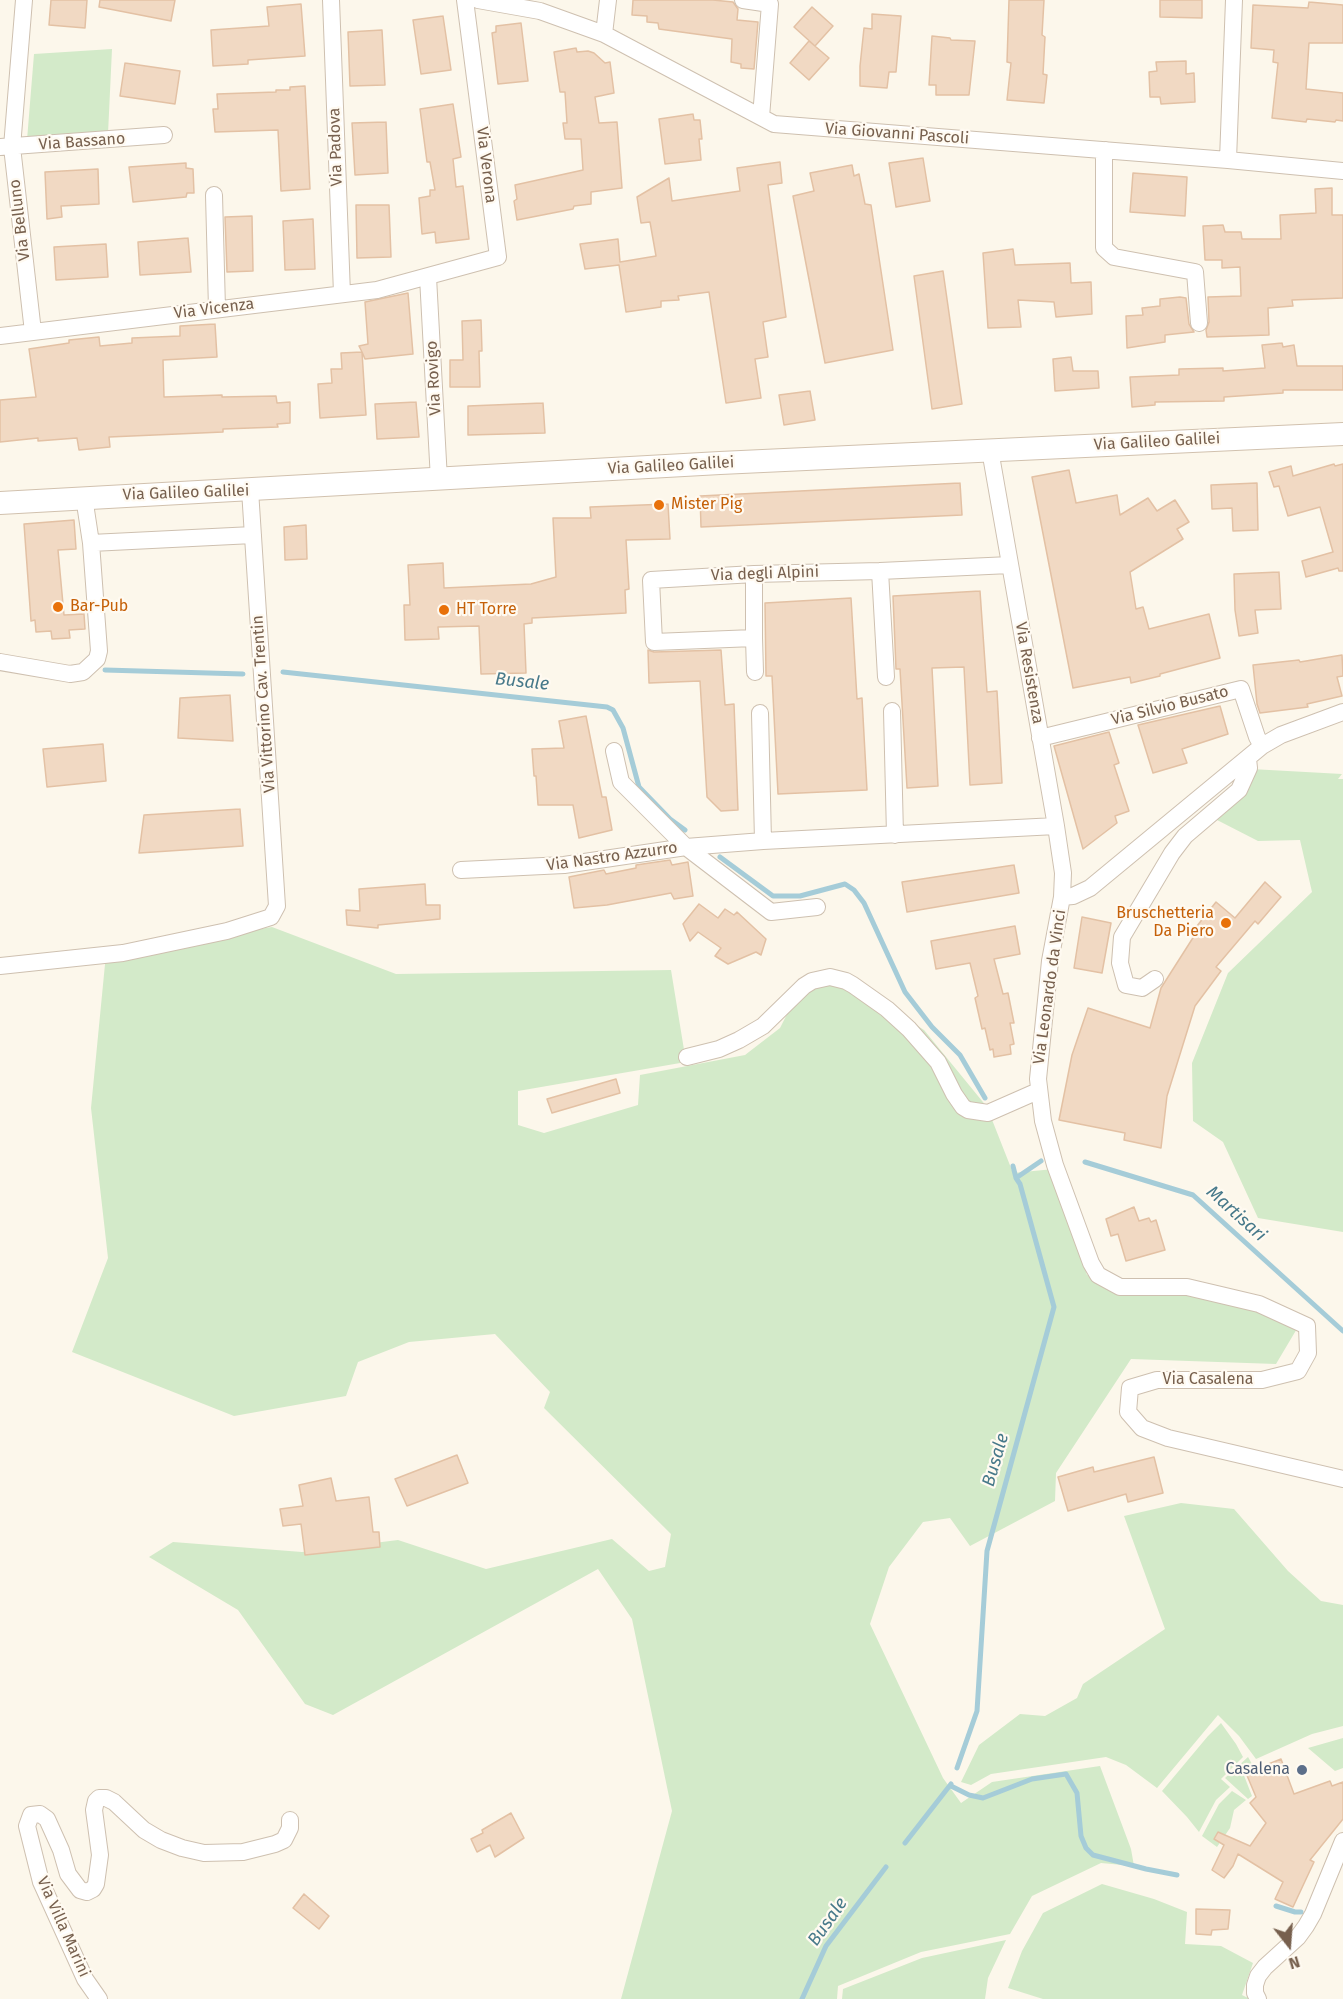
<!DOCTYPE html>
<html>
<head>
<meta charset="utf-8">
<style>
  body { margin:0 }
  #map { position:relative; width:1343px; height:1999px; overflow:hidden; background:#fcf7eb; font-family:"Fira Sans",sans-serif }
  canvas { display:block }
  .north { position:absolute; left:1259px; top:1915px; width:60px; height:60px; -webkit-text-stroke:4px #fffaf1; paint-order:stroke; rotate:163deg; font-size:16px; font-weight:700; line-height:24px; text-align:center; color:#77604e }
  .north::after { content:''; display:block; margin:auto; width:21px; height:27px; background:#77604e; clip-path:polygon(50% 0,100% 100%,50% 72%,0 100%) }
</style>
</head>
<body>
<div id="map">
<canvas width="1343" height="1999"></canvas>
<div class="north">N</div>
</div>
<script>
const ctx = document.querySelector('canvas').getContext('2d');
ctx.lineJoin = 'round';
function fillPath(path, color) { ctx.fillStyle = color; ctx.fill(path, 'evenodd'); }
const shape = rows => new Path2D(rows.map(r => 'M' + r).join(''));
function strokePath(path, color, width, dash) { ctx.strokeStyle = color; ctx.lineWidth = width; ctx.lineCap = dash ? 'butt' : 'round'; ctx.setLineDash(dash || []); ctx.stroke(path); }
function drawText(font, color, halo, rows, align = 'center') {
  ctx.font = font + ' "Fira Sans",sans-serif'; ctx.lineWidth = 4.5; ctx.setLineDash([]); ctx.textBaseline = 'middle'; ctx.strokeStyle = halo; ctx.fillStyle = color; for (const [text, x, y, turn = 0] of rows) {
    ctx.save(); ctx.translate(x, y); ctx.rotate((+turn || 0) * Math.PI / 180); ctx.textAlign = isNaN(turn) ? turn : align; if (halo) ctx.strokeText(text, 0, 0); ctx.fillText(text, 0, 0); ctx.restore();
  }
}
fillPath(shape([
  [112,49,108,134,27,140,34,54],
  [1251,769,1342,774,1338,779,1343,779,1343,1232,1258,1218,1223,1142,1193,1121,1192,1063,1228,973,1312,892,1300,840,1258,841,1217,820,1245,794],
  [272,927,396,974,671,970,686,1062,518,1091,518,1125,544,1133,638,1105,640,1075,745,1055,780,1028,806,977,834,971,924,1030,987,1107,1013,1173,1054,1169,1087,1275,1253,1301,1298,1327,1276,1364,1131,1359,1056,1473,1055,1501,970,1546,950,1518,923,1522,889,1567,870,1624,943,1778,961,1803,992,1782,1100,1766,1131,1849,1134,1866,1101,1863,1032,1896,1010,1934,921,1952,838,1986,837,1999,621,1999,672,1811,632,1619,598,1569,333,1715,305,1704,238,1610,149,1557,173,1542,302,1552,398,1540,486,1569,612,1539,649,1571,665,1567,671,1534,544,1408,550,1392,495,1334,409,1342,358,1362,346,1396,234,1416,72,1352,108,1258,91,1108,106,954],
  [1181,1503,1234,1509,1288,1571,1321,1601,1343,1605,1343,1726,1312,1734,1256,1759,1239,1736,1218,1715,1157,1788,1126,1765,1106,1757,991,1774,971,1785,961,1782,979,1745,1020,1714,1045,1716,1077,1698,1083,1684,1165,1629,1124,1516],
  [1221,1723,1236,1744,1243,1757,1221,1779,1230,1787,1216,1800,1199,1832,1187,1817,1162,1791,1208,1736],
  [1343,1738,1343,1768,1335,1771,1308,1748],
  [1248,1757,1252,1764,1243,1773,1252,1796,1248,1799,1225,1778],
  [1232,1791,1246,1800,1234,1810,1230,1828,1217,1847,1202,1836,1219,1804],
  [1102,1884,1154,1899,1187,1912,1185,1944,1221,1946,1253,1963,1242,1995,1250,1999,1043,1999,1008,1988,1022,1951,1043,1913],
  [1006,1940,988,1978,985,1999,842,1999,843,1989,922,1958]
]), '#d3eac9');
strokePath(shape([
  [105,670,243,674],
  [283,672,607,707,613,710,623,728,639,787,670,819,685,830],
  [720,857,773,896,800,896,845,884,854,890,864,903,905,992,932,1027,960,1055,985,1098],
  [1085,1162,1193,1195,1343,1331],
  [1016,1178,1041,1161],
  [957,1768,977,1711,987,1551,1054,1307,1020,1184,1016,1178,1013,1166],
  [951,1786,969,1795,983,1798,1032,1779,1066,1774,1077,1793,1081,1836,1086,1848,1093,1855,1146,1869,1177,1875],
  [905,1843,951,1784],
  [1276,1906,1295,1912,1301,1912],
  [802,1999,826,1946,886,1867]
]), '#a5ccd8', 5);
const building = shape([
  [51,0,87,0,85,28,49,25,51,0],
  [100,0,175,0,171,21,99,7,100,0],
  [633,0,713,0,733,2,738,9,737,20,758,22,754,69,741,68,741,64,731,62,732,39,659,29,658,23,647,22,647,16,632,15,633,0],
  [1009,0,1044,0,1042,35,1045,37,1043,74,1047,75,1044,103,1007,100,1011,63,1007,62,1009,0],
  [1160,0,1202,0,1202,18,1160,17,1160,0],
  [1309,2,1343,5,1343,43,1309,43,1306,89,1343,93,1343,121,1336,120,1335,122,1307,119,1306,122,1272,118,1278,63,1273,62,1274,50,1251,48,1253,5,1308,8,1309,2],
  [301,4,305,56,248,60,248,64,213,66,211,30,269,26,267,7,301,4],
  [812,7,833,26,815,46,794,27,812,7],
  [872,14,901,16,896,72,889,72,887,88,860,86,860,66,864,28,872,29,872,14],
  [443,16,451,70,421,74,413,20,443,16],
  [521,23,528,81,498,84,492,33,496,32,496,26,521,23],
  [382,30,385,85,350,86,348,32,382,30],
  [932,36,950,38,951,40,975,41,969,95,936,95,936,85,929,85,932,36],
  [809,41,829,58,809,80,790,63,809,41],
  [576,48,577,52,588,51,594,53,605,63,610,62,614,93,595,97,599,123,617,122,622,188,591,192,591,204,574,206,573,209,517,220,514,201,517,199,515,185,583,170,581,139,565,139,563,123,567,123,565,92,560,92,554,52,576,48],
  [1186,61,1186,74,1194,73,1195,102,1161,104,1160,97,1150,97,1149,72,1157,71,1156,62,1186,61],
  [125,63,180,71,175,104,120,96,125,63],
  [305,86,310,189,281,191,278,130,215,132,213,109,218,109,217,94,276,92,276,90,290,90,290,87,305,86],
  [453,104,461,157,453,159,456,187,463,186,469,239,436,243,435,232,422,234,419,198,430,196,430,190,435,190,430,162,427,162,420,109,453,104],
  [693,114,694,120,700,120,702,139,699,139,701,160,665,164,659,119,693,114],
  [386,122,388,173,355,175,352,123,386,122],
  [923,158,930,201,896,207,889,163,923,158],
  [780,162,782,183,768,185,786,317,763,322,768,357,755,359,761,398,726,403,709,292,678,296,679,300,661,301,661,307,626,312,619,265,585,269,580,244,618,239,620,262,656,256,650,222,641,223,637,197,669,178,672,201,740,191,737,168,780,162],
  [186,163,186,168,193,169,194,193,187,193,186,197,133,202,129,167,186,163],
  [852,165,854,176,859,174,865,204,871,205,893,350,825,363,793,196,814,191,810,173,852,165],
  [98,169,99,204,61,206,62,217,47,219,45,172,98,169],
  [1133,173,1187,177,1185,216,1130,212,1133,173],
  [1332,188,1332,215,1343,215,1343,298,1292,300,1293,306,1268,308,1269,335,1207,337,1206,330,1209,322,1208,297,1241,296,1240,267,1222,268,1222,260,1205,260,1203,226,1223,225,1225,232,1241,232,1242,239,1281,239,1280,215,1316,213,1315,189,1332,188],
  [356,205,389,205,391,257,357,258,356,205],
  [252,216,253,271,227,272,225,217,252,216],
  [313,219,315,269,285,270,283,221,313,219],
  [188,238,191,272,140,275,138,242,188,238],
  [106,244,108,277,56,280,54,247,106,244],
  [1013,249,1015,265,1070,263,1071,283,1091,282,1092,314,1056,317,1054,302,1018,300,1021,327,988,328,983,253,1013,249],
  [943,271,962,404,932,409,914,276,943,271],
  [408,293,413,354,365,359,362,352,366,415,320,418,318,384,332,383,331,369,342,369,341,353,362,352,359,346,368,344,365,302,408,293],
  [1180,297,1186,298,1189,324,1194,332,1165,335,1165,342,1127,348,1126,316,1143,315,1142,308,1160,306,1160,299,1180,297],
  [481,320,482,351,479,351,480,387,450,387,450,360,463,360,462,321,481,320],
  [215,324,217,357,163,360,164,397,222,395,222,397,276,396,277,403,290,402,290,423,277,424,278,427,223,429,223,432,109,437,110,447,79,450,77,438,38,441,38,438,0,442,0,400,36,397,29,349,69,343,69,340,99,337,100,346,132,343,132,338,180,336,180,326,215,324],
  [1282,343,1283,347,1294,345,1297,366,1343,366,1343,390,1283,390,1283,393,1224,397,1224,401,1155,402,1155,405,1132,407,1130,377,1179,375,1179,369,1223,368,1223,371,1265,368,1262,345,1282,343],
  [1071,357,1073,371,1098,371,1099,388,1055,391,1053,359,1071,357],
  [810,391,815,420,784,425,779,395,810,391],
  [416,402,419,437,377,439,375,404,416,402],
  [543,403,545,433,468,435,468,406,543,403],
  [1334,464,1335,466,1343,464,1343,571,1339,571,1338,568,1306,577,1302,561,1333,552,1320,507,1288,516,1279,486,1274,487,1269,472,1291,466,1293,476,1334,464],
  [1069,470,1076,503,1117,495,1120,515,1148,498,1157,511,1175,500,1189,522,1177,529,1183,539,1130,572,1136,609,1143,607,1149,629,1209,614,1220,658,1160,674,1160,676,1131,683,1130,677,1073,688,1032,477,1069,470],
  [960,483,962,515,701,527,700,496,960,483],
  [1257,483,1258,530,1233,531,1232,508,1212,509,1211,485,1257,483],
  [668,504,670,539,626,540,629,589,625,590,626,613,532,618,532,623,524,624,526,673,481,674,479,626,438,627,439,639,405,640,404,605,410,605,408,565,443,563,444,588,531,584,556,577,553,518,591,518,590,507,668,504],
  [74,520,76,549,58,550,64,615,84,614,85,629,69,630,70,638,52,639,51,631,36,632,35,620,31,621,24,524,74,520],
  [306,525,307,559,285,560,284,527,306,525],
  [1279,572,1281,609,1255,610,1258,633,1239,636,1235,610,1234,574,1279,572],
  [980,591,987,692,997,691,1002,783,970,785,964,667,932,668,938,786,907,788,900,669,896,669,893,596,980,591],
  [851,598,857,699,862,698,867,790,778,794,772,676,766,676,765,603,851,598],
  [648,650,654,652,721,650,725,705,734,704,738,810,721,811,707,797,700,681,649,683,648,650],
  [1342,655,1343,676,1337,677,1342,696,1307,704,1308,707,1260,713,1257,704,1253,665,1299,660,1300,662,1342,655],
  [230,695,233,741,178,738,180,698,230,695],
  [1220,706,1228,734,1182,749,1187,763,1153,773,1138,725,1220,706],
  [586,716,602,797,606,797,612,830,579,838,573,805,538,805,536,776,534,776,532,749,564,748,559,721,586,716],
  [1109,732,1119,763,1114,765,1129,811,1115,816,1117,823,1083,849,1054,746,1109,732],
  [103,744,106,781,47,787,43,749,103,744],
  [240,809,243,846,139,853,144,815,240,809],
  [670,860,672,865,688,862,693,896,674,899,671,893,607,905,574,908,569,877,604,870,606,874,636,868,636,865,670,860],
  [1014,865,1019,893,907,912,902,882,1014,865],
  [1265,882,1281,897,1258,924,1255,921,1216,967,1221,971,1195,1006,1167,1096,1161,1148,1124,1140,1125,1133,1059,1120,1072,1055,1088,1008,1150,1028,1161,988,1196,933,1193,931,1216,902,1235,918,1265,882],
  [425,884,426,905,440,905,440,919,378,925,378,928,347,925,346,910,360,911,359,889,425,884],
  [699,904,718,918,725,909,734,915,737,912,766,939,761,955,756,952,728,964,715,956,721,948,698,932,690,941,683,924,699,904],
  [1082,917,1111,923,1102,973,1074,968,1082,917],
  [1015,926,1020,954,994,959,1003,994,1008,993,1014,1023,1010,1023,1014,1044,1010,1045,1011,1054,994,1057,993,1049,990,1050,985,1028,982,1029,975,998,978,996,970,963,936,969,931,941,1015,926],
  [616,1079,620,1093,552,1113,547,1099,616,1079],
  [1134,1207,1139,1221,1149,1218,1151,1222,1156,1220,1165,1250,1126,1261,1118,1234,1111,1236,1106,1219,1134,1207],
  [457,1455,468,1483,407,1506,395,1479,457,1455],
  [1154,1457,1163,1493,1128,1502,1126,1494,1068,1511,1058,1477,1093,1467,1094,1472,1154,1457],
  [331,1478,336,1501,369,1497,373,1532,379,1532,380,1547,305,1555,301,1524,283,1526,280,1509,303,1506,299,1485,331,1478],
  [1281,1759,1294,1794,1330,1781,1332,1786,1343,1782,1343,1819,1310,1860,1314,1862,1293,1907,1275,1899,1283,1882,1238,1854,1233,1866,1224,1878,1212,1870,1224,1845,1214,1839,1218,1832,1250,1846,1266,1823,1250,1803,1256,1797,1246,1773,1281,1759],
  [511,1813,524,1838,495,1857,490,1845,477,1852,471,1839,483,1833,482,1830,511,1813],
  [304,1894,329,1916,319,1929,293,1908,304,1894],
  [1196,1909,1230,1910,1228,1929,1212,1930,1211,1935,1196,1934,1196,1909]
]);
fillPath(building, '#f1d9c3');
strokePath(building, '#e3c1a4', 1.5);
const street = shape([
  [24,0,12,147,33,332],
  [331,0,342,294],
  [478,0,540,11,604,34,774,124,1228,160,1343,171],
  [743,0,770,4,761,117],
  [604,34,608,0],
  [0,147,164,135],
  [1106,150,1104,156,1104,248,1114,257,1195,272,1199,323],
  [1228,160,1234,0],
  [214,195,217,309],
  [428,277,439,480],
  [0,336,377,290,498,257,465,0],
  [990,450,1056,826,1063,873,1062,897,1050,961,1038,1079,1043,1121,1055,1165,1091,1263,1098,1275,1120,1287,1187,1287,1259,1304,1307,1326,1308,1353,1298,1371,1262,1380,1157,1380,1130,1388,1128,1412,1142,1428,1168,1438,1343,1479],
  [91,543,253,535],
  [880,571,886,677],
  [754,574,754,638,654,642,651,580,754,574,880,571,1010,565],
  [754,638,755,672],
  [0,662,70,674,83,672,97,659,99,651,91,543,84,497],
  [892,711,895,835],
  [760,713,763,841],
  [1040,738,1241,689,1257,737,1262,746],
  [614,751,621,782,686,847,771,912,817,907],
  [461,870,564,865,686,847,763,841,1056,826],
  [1062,897,1073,896,1090,888,1262,746,1281,735,1343,712],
  [0,966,123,953,227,931,271,917,277,906,250,490],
  [1155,979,1142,988,1126,985,1120,963,1122,937,1172,853,1185,836,1239,790,1249,768,1248,759],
  [687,1057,719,1049,739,1040,763,1026,804,986,812,981,830,977,846,981,853,985,887,1009,909,1029,938,1062,954,1094,963,1107,968,1110,988,1113,1038,1091],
  [99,1999,85,1979,41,1882,27,1826,31,1815,40,1814,47,1819,61,1850,68,1874,80,1890,87,1892,93,1889,96,1884,100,1855,94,1810,96,1801,99,1798,106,1798,114,1802,144,1830,161,1840,182,1848,204,1853,243,1852,275,1844,284,1840,290,1828,290,1820],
  [1258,1999,1255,1993,1255,1985,1258,1976,1265,1967,1298,1937,1306,1926,1313,1914,1343,1841]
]);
const secondary = shape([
  [0,503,720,463,1343,434]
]);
strokePath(street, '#cec0b0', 18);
strokePath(secondary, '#d1c1ae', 24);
strokePath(street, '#fff', 16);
strokePath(secondary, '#fff', 22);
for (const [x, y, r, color] of [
  [659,505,6,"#e8710a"],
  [58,607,6,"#e8710a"],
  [444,610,6,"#e8710a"],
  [1226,923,6,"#e8710a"],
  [1302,1770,6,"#5c6f8a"]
]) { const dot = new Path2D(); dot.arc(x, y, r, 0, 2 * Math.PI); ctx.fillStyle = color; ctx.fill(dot); strokePath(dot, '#fffaf1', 2); }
drawText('16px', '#77604e', '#fffaf1', [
  ["Via Giovanni Pascoli",897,134,4],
  ["Via Bassano",82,142,-4],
  ["Via Padova",336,147,-92],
  ["Via Verona",486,165,83],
  ["Via Belluno",20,220,-97],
  ["Via Vicenza",214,309,-7],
  ["Via Rovigo",434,378,-93],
  ["Via Galileo Galilei",1157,442,-3],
  ["Via Galileo Galilei",671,466,-3],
  ["Via Galileo Galilei",186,493,-2],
  ["Via degli Alpini",765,574,-2],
  ["Via Resistenza",1029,673,80],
  ["Via Vittorino Cav. Trentin",264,704,-94],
  ["Via Silvio Busato",1170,706,-14],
  ["Via Nastro Azzurro",612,857,-8],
  ["Via Leonardo da Vinci",1050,987,-82],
  ["Via Casalena",1208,1380],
  ["Via Villa Marini",63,1927,66]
]);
drawText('16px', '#c56008', '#fffaf1', [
  ["Mister Pig",671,505],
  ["Bar-Pub",70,607],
  ["HT Torre",456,610],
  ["Bruschetteria",1214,914,"right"],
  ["Da Piero",1214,932,"right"]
], 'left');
drawText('16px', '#4e5e75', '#fffaf1', [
  ["Casalena",1290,1770]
], 'right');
drawText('italic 18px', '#47798a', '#fffaf1', [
  ["Busale",522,682,6],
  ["Martisari",1236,1214,42],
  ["Busale",996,1460,-74],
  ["Busale",828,1922,-55]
]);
</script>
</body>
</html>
